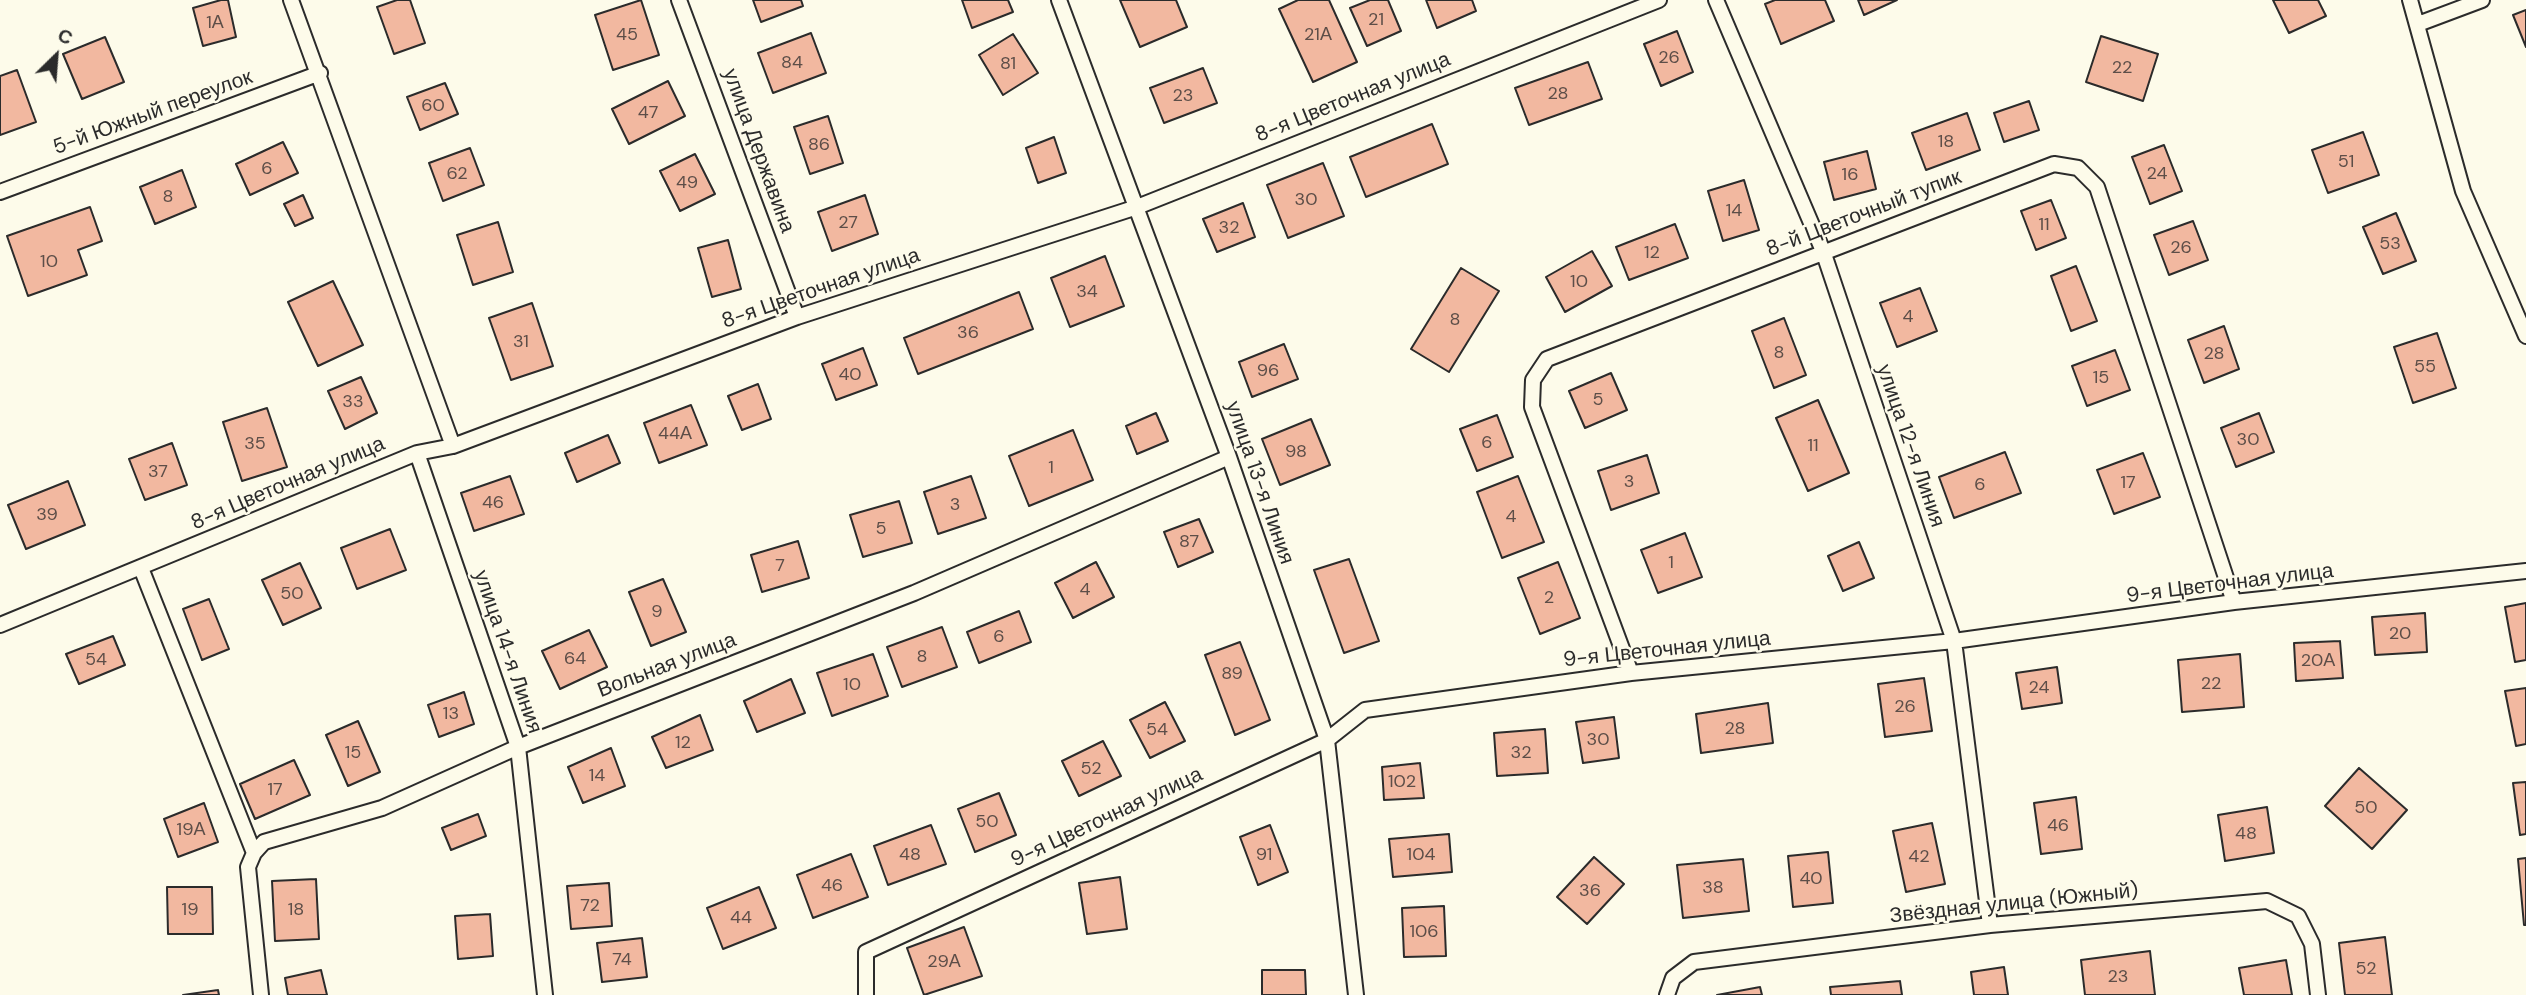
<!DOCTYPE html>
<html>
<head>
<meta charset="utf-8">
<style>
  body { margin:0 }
  #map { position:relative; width:2526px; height:995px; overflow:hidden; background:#fdfbea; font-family:"DM Sans",sans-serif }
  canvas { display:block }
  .north { position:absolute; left:21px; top:21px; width:70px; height:70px; -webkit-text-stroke:5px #fdfbea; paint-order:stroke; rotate:25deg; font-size:19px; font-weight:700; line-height:28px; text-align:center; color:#2b2b2b }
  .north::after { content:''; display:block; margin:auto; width:24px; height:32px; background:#2b2b2b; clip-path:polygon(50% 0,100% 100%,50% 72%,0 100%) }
</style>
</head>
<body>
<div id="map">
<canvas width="2526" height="995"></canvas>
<div class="north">С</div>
</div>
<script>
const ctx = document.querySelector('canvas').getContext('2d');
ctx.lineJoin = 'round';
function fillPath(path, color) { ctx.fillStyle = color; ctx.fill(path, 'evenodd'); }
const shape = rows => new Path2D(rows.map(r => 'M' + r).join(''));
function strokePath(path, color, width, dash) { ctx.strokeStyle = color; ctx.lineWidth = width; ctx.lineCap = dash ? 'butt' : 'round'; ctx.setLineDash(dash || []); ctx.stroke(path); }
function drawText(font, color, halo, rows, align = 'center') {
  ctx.font = font + ' "DM Sans",sans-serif'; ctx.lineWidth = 5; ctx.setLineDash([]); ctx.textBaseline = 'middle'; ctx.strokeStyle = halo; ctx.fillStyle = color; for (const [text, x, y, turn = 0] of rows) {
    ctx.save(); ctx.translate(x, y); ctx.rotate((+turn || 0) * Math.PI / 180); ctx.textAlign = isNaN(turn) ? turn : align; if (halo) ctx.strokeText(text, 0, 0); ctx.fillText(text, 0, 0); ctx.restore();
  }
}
const building = shape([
  [221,0,228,0,236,37,203,46,193,8,221,0],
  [397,0,410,0,425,43,394,54,377,7,397,0],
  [641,0,659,55,613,70,595,15,641,0],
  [753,0,801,0,803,6,761,22,753,0],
  [962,0,1008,0,1013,12,972,28,962,0],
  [1120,0,1176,0,1187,27,1140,47,1120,0],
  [1298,0,1329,0,1357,62,1313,82,1279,9,1298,0],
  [1370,0,1388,0,1401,31,1367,46,1350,8,1370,0],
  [1426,0,1472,0,1476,11,1437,28,1426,0],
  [1775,0,1825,0,1834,21,1781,44,1765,4,1775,0],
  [1858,0,1897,0,1864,15,1858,0],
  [2273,0,2318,0,2326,16,2289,33,2273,0],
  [2526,10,2526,47,2513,15,2526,10],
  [1677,31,1693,72,1661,86,1644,44,1677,31],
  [811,33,826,73,773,93,758,53,811,33],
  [1013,34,1038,73,1003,95,979,55,1013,34],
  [2101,36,2158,54,2143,101,2086,82,2101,36],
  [105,37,124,82,82,99,63,54,105,37],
  [1588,62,1602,99,1529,125,1515,88,1588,62],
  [1203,68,1217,103,1164,123,1150,88,1203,68],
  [17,70,36,122,0,135,0,76,17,70],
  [668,81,685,116,629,144,612,109,668,81],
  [445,83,458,114,420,130,407,97,445,83],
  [2029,101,2039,130,2004,142,1994,113,2029,101],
  [1967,113,1980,150,1926,170,1912,133,1967,113],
  [828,116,843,163,810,174,794,127,828,116],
  [1432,124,1448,164,1366,197,1350,157,1432,124],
  [2363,132,2379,175,2328,193,2312,150,2363,132],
  [1054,137,1066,173,1038,183,1026,148,1054,137],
  [283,142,298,173,250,195,236,164,283,142],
  [2164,145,2182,191,2150,204,2132,157,2164,145],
  [470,148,484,185,443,201,429,163,470,148],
  [1867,151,1876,189,1834,200,1824,162,1867,151],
  [695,154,715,194,680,211,660,171,695,154],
  [1323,163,1344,216,1288,238,1267,185,1323,163],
  [182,170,196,207,155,224,140,187,182,170],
  [1744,180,1759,230,1723,241,1708,191,1744,180],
  [303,195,313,218,295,226,284,204,303,195],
  [865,195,878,234,832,251,818,212,865,195],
  [2051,200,2066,238,2036,250,2021,211,2051,200],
  [1243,203,1255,237,1217,252,1203,219,1243,203],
  [90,207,102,241,78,250,87,275,28,296,7,236,90,207],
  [2396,213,2416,261,2383,274,2363,227,2396,213],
  [2193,221,2208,260,2169,275,2154,235,2193,221],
  [498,222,513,272,473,285,457,235,498,222],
  [1675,224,1688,258,1629,280,1616,247,1675,224],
  [728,240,741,289,712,297,698,248,728,240],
  [1592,251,1612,286,1565,312,1546,277,1592,251],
  [1105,256,1124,306,1070,327,1051,278,1105,256],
  [2076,266,2097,321,2071,331,2051,276,2076,266],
  [1461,268,1499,291,1449,372,1411,349,1461,268],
  [333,281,363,345,318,366,288,302,333,281],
  [1920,288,1937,331,1897,347,1880,303,1920,288],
  [1019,292,1033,329,918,374,904,338,1019,292],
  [532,303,553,366,511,380,489,318,532,303],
  [1784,318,1806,375,1774,388,1752,331,1784,318],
  [2224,326,2239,369,2204,383,2188,340,2224,326],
  [2437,333,2456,388,2413,403,2394,347,2437,333],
  [1284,344,1298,379,1252,397,1239,362,1284,344],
  [863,348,877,385,836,400,822,364,863,348],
  [2115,350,2130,390,2087,406,2072,366,2115,350],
  [1611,373,1627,410,1585,428,1569,391,1611,373],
  [361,377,377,413,345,429,328,391,361,377],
  [758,384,771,419,742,430,728,396,758,384],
  [1818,400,1849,473,1808,491,1776,418,1818,400],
  [691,405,707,445,659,463,644,423,691,405],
  [267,408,287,467,242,481,223,422,267,408],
  [1156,413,1168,441,1137,454,1126,426,1156,413],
  [2259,413,2274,452,2236,467,2221,428,2259,413],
  [1497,415,1513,457,1477,471,1460,429,1497,415],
  [1311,419,1330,465,1280,485,1262,439,1311,419],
  [1073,430,1093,480,1029,506,1009,456,1073,430],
  [608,435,620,463,577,482,565,453,608,435],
  [172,443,187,485,145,500,129,459,172,443],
  [2005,452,2021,493,1954,518,1939,477,2005,452],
  [2143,453,2160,497,2114,514,2097,470,2143,453],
  [1647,455,1659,493,1611,510,1598,471,1647,455],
  [510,476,524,514,474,531,461,493,510,476],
  [971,476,986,518,938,534,924,492,971,476],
  [1518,476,1544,542,1502,558,1477,492,1518,476],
  [68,481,85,525,26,549,8,505,68,481],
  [899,501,912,543,863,557,850,515,899,501],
  [1199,519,1213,552,1178,567,1164,532,1199,519],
  [390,529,406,570,357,589,341,548,390,529],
  [1685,533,1702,577,1658,593,1641,550,1685,533],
  [798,541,809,578,762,592,751,555,798,541],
  [1859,542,1874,578,1843,591,1828,556,1859,542],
  [1349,559,1379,641,1344,653,1314,570,1349,559],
  [1096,562,1114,597,1073,618,1055,583,1096,562],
  [1558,562,1580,618,1540,634,1518,578,1558,562],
  [300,563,321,608,283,625,262,580,300,563],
  [663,579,686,632,651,646,629,592,663,579],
  [209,599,229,649,202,660,183,609,209,599],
  [2526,603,2526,660,2515,662,2505,607,2526,603],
  [1019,611,1031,642,979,663,967,632,1019,611],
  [2425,613,2427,652,2375,655,2372,617,2425,613],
  [942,627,957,667,902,687,887,647,942,627],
  [589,630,607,667,560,689,542,651,589,630],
  [113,636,125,665,79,684,66,654,113,636],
  [2340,641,2343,678,2296,681,2294,643,2340,641],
  [1240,642,1270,720,1235,735,1205,655,1240,642],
  [873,654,888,696,832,716,817,673,873,654],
  [2240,654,2244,707,2182,712,2178,660,2240,654],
  [2057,667,2062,703,2022,709,2016,673,2057,667],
  [1924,678,1932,731,1885,737,1878,684,1924,678],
  [791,679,805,713,757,732,744,701,791,679],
  [2526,688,2526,744,2516,746,2505,691,2526,688],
  [464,692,474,724,439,737,428,705,464,692],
  [1165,702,1185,741,1150,758,1130,720,1165,702],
  [1768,703,1773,743,1701,753,1696,714,1768,703],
  [700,715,713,750,666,768,652,737,700,715],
  [1614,717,1619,758,1583,763,1576,722,1614,717],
  [358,721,380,772,348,786,326,735,358,721],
  [1545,729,1548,773,1497,776,1494,733,1545,729],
  [1103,741,1121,776,1079,796,1062,761,1103,741],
  [611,748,625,786,583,803,568,767,611,748],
  [294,760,310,795,255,819,240,784,294,760],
  [1420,763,1424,798,1384,800,1382,767,1420,763],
  [2359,768,2407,810,2372,849,2325,806,2359,768],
  [2526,782,2526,834,2520,835,2513,783,2526,782],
  [999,793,1016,835,975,852,958,809,999,793],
  [2076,797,2082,849,2041,854,2034,803,2076,797],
  [204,803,218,842,178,857,164,819,204,803],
  [2267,807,2274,853,2225,861,2218,815,2267,807],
  [478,814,486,836,451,850,442,828,478,814],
  [1932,823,1945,884,1906,892,1893,831,1932,823],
  [931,825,946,864,888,885,874,846,931,825],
  [1270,825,1288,872,1258,885,1240,837,1270,825],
  [1449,834,1452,872,1393,877,1389,839,1449,834],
  [1828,852,1833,903,1793,907,1788,856,1828,852],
  [851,854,868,897,813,918,797,875,851,854],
  [1594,857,1624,884,1587,924,1557,897,1594,857],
  [2526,858,2526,925,2524,925,2518,859,2526,858],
  [1743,859,1749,911,1683,918,1677,865,1743,859],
  [1120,877,1127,929,1087,934,1079,883,1120,877],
  [316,879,319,939,275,941,272,881,316,879],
  [609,883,612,926,571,929,567,886,609,883],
  [167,887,212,887,213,934,168,934,167,887],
  [759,887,776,928,723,949,707,908,759,887],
  [1444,906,1446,956,1404,957,1402,908,1444,906],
  [490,914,493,956,458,959,455,916,490,914],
  [964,927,982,976,924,995,907,948,964,927],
  [2385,937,2392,995,2345,995,2339,943,2385,937],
  [642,938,647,977,602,982,597,943,642,938],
  [2150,951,2155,995,2085,995,2081,960,2150,951],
  [2286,960,2292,995,2244,995,2239,968,2286,960],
  [2004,967,2008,995,1974,995,1971,972,2004,967],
  [321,970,327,995,288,995,285,978,321,970],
  [1262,970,1305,970,1306,995,1262,995,1262,970],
  [1900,981,1902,995,1831,995,1830,987,1900,981],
  [1760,987,1762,995,1717,995,1760,987],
  [218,990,219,995,183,995,218,990]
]);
fillPath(building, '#f2b8a0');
strokePath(building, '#2b2b2b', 2);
const lane = shape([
  [291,0,453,446],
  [679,0,797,317],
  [1059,0,1229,457,1327,740,1356,995],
  [1716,0,1823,251,1954,641,1990,925],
  [2410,0,2463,191,2526,336],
  [2418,24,2482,0],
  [0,192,320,73],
  [417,453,518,747,545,995],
  [141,568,254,853],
  [0,625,417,453,453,446,797,317,1137,207,1659,0],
  [1631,673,1532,407,1533,380,1547,359,2054,164,2078,168,2097,187,2234,602],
  [261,995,248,867,254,853,264,842,382,808,518,747,914,593,1229,457],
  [866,995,866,952,1327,740,1365,710,1631,673,1954,641,2234,602,2526,571],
  [1667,995,1673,978,1694,962,1990,925,2267,901,2298,916,2312,944,2318,995]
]);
strokePath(lane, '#2b2b2b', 18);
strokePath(lane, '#fdfbea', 14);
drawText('18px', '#5d4e48', null, [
  ["21",1376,20],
  ["1А",215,23],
  ["45",627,35],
  ["21А",1318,35],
  ["26",1669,58],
  ["84",792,63],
  ["81",1008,64],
  ["22",2122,68],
  ["28",1558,94],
  ["23",1183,96],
  ["60",433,106],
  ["47",648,113],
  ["18",1946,142],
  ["86",819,145],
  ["51",2346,162],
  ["6",267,169],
  ["62",457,174],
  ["24",2157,174],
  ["16",1850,175],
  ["49",687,183],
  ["8",168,197],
  ["30",1306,200],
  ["14",1734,211],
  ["27",848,223],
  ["11",2044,225],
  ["32",1229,228],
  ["53",2390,244],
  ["26",2181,248],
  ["12",1652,253],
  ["10",49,262],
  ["10",1579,282],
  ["34",1087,292],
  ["4",1908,317],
  ["8",1455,320],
  ["36",968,333],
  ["31",521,342],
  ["8",1779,353],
  ["28",2214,354],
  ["55",2425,367],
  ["96",1268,371],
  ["40",850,375],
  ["15",2101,378],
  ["5",1598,400],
  ["33",353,402],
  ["44А",675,434],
  ["30",2248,440],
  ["6",1487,443],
  ["35",255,444],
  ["11",1813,446],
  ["98",1296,452],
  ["1",1051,468],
  ["37",158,472],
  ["3",1629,482],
  ["17",2128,483],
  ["6",1980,485],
  ["46",493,503],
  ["3",955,505],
  ["39",47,515],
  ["4",1511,517],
  ["5",881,529],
  ["87",1189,542],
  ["1",1671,563],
  ["7",780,566],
  ["4",1085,590],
  ["50",292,594],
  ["2",1549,598],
  ["9",657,612],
  ["20",2400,634],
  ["6",999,637],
  ["8",922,657],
  ["64",575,659],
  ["54",96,660],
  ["20А",2318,661],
  ["89",1232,674],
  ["22",2211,684],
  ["10",852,685],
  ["24",2039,688],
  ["26",1905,707],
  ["13",451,714],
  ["28",1735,729],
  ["54",1157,730],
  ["30",1598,740],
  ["12",683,743],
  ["15",353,753],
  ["32",1521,753],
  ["52",1091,769],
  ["14",597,776],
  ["102",1402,782],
  ["17",275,790],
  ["50",2366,808],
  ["50",987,822],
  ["46",2058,826],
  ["19А",191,830],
  ["48",2246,834],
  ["48",910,855],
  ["91",1264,855],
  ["104",1421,855],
  ["42",1919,857],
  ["40",1811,879],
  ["46",832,886],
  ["38",1713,888],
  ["36",1590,891],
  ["72",590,906],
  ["19",190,910],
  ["18",296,910],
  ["44",741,918],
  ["106",1424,932],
  ["74",622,960],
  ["29А",944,962],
  ["52",2366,969],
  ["23",2118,977]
]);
drawText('21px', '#2b2b2b', '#fdfbea', [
  ["8-я Цветочная улица",1353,98,-22],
  ["5-й Южный переулок",153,113,-20],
  ["улица Державина",758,151,70],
  ["8-й Цветочный тупик",1864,214,-21],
  ["8-я Цветочная улица",821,289,-19],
  ["улица 12-я Линия",1910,446,71],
  ["улица 13-я Линия",1259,483,71],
  ["8-я Цветочная улица",288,484,-23],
  ["9-я Цветочная улица",2230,584,-7],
  ["9-я Цветочная улица",1667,650,-6],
  ["улица 14-я Линия",507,652,71],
  ["Вольная улица",667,666,-21],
  ["9-я Цветочная улица",1107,818,-25],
  ["Звёздная улица (Южный)",2014,904,-6]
]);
</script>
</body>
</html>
